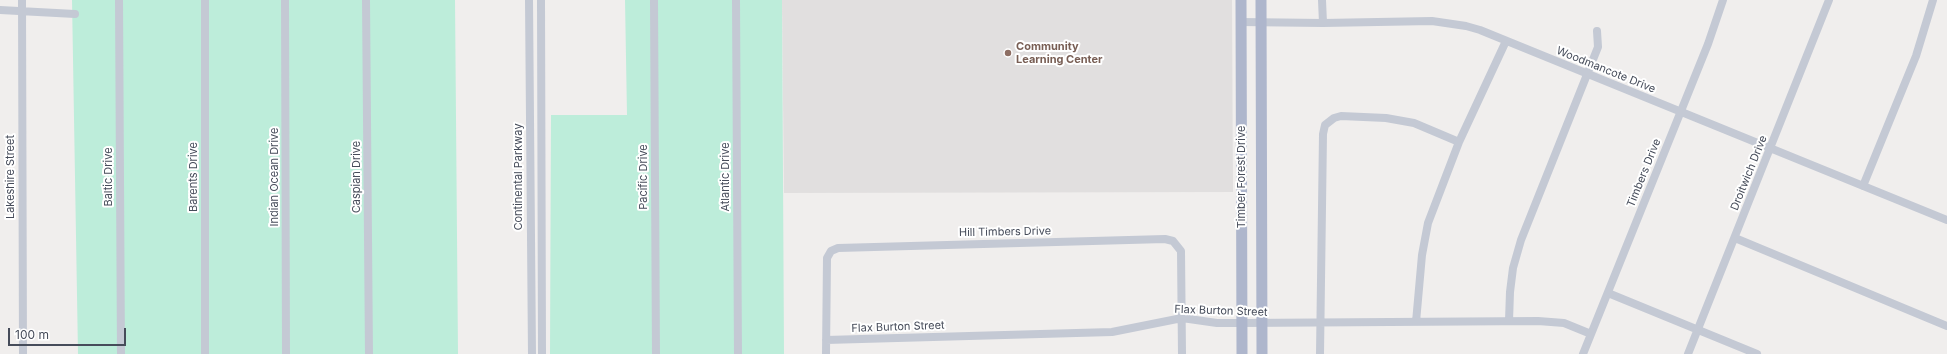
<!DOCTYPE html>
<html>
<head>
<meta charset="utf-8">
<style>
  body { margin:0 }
  #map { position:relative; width:1947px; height:354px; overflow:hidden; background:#f0eeed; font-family:Inter,sans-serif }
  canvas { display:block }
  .scale { position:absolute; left:8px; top:328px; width:118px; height:18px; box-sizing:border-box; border:2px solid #464c5a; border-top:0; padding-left:5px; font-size:12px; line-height:14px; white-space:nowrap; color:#464c5a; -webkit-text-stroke:3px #fff; paint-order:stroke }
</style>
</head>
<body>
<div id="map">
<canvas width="1947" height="354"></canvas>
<div class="scale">100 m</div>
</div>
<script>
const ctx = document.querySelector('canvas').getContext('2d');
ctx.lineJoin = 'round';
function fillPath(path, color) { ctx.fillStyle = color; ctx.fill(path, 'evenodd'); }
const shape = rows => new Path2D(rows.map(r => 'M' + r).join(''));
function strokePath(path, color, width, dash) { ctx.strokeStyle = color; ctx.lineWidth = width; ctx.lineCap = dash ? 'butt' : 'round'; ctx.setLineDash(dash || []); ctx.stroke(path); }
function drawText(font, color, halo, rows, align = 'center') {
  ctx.font = font + ' Inter,sans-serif'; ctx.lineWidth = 4; ctx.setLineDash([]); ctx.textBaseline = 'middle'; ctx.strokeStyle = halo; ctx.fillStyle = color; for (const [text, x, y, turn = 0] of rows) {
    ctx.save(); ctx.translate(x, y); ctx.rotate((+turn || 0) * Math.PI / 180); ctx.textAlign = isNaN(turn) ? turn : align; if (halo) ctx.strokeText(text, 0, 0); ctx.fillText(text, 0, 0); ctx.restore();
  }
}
fillPath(shape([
  [782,0,1232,0,1233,192,784,193]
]), '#e1dfdf');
fillPath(shape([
  [72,0,455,0,458,354,78,354],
  [625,0,782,0,784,354,550,354,551,115,627,115]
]), '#bdedda');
strokePath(shape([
  [22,0,23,354],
  [119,0,121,354],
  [285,0,286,354],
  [366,0,369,354],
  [529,0,532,354],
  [541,0,542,354],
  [654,0,656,354],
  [736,0,738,354],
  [1322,0,1323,23],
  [0,10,75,14],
  [1241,22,1323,23,1432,21,1466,26,1480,30,1947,220],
  [1863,186,1916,56,1933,0],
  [1735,238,1947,326],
  [1608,293,1757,354],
  [1509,321,1510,292,1513,268,1521,240,1598,47,1597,31],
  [1416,322,1422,255,1428,223,1459,142,1506,41],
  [826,340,1112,332,1182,318,1217,323,1242,323,1538,321,1564,323,1591,334],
  [205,354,205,0],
  [826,354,827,258,831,251,838,248,1165,239,1173,241,1181,251,1182,354],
  [1320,354,1323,134,1325,125,1334,118,1341,116,1386,118,1414,123,1459,142],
  [1583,354,1708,44,1723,0],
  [1688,354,1829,0]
]), '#c4c9d4', 8);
strokePath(shape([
  [1241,0,1242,354],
  [1261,0,1262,354]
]), '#aeb6cc', 11);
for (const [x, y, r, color] of [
  [1008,53,4,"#8d6e63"]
]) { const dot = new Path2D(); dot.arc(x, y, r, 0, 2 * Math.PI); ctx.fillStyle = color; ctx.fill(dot); strokePath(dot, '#fff', 1.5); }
drawText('bold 11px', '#785e54', '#fff', [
  ["Community",1016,47],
  ["Learning Center",1016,60]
], 'left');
drawText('11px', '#464c5a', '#fff', [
  ["Woodmancote Drive",1606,70,22],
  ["Timbers Drive",1644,173,-68],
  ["Droitwich Drive",1749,173,-68],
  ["Lakeshire Street",11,177,-90],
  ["Baltic Drive",109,177,-90],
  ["Barents Drive",194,177,-90],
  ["Indian Ocean Drive",275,177,-90],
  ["Caspian Drive",357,177,-90],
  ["Continental Parkway",519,177,-90],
  ["Pacific Drive",644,177,-90],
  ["Atlantic Drive",726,177,-90],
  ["Timber Forest Drive",1242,177,-90],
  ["Hill Timbers Drive",1005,232,-1],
  ["Flax Burton Street",1221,311,2],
  ["Flax Burton Street",898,327,-2]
]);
</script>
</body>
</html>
